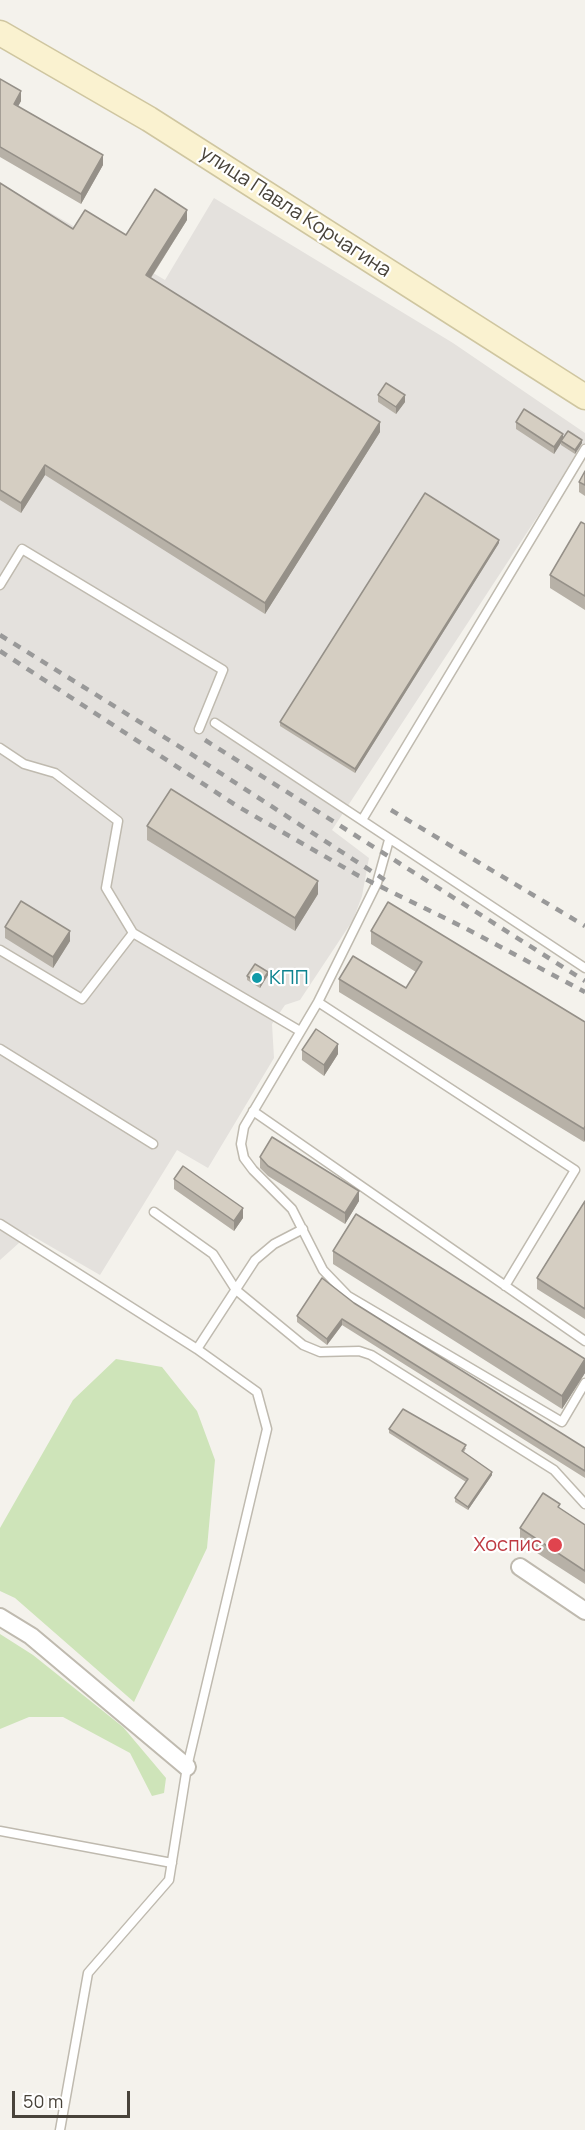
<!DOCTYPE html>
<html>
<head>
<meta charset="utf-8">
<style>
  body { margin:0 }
  #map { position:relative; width:585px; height:2130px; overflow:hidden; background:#f4f2ec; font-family:Manrope,sans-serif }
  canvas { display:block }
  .scale { position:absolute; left:12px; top:2091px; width:118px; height:27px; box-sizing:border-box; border:3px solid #48433a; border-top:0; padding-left:8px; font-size:18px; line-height:21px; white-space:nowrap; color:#48433a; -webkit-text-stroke:4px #fff; paint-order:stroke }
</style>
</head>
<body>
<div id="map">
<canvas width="585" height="2130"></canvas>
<div class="scale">50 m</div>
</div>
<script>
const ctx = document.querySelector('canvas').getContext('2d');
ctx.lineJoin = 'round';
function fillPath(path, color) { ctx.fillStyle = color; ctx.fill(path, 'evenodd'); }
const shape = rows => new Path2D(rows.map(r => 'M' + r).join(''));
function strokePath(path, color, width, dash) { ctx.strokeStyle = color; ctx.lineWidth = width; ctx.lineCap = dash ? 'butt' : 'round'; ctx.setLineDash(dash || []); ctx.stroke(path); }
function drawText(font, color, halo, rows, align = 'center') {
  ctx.font = font + ' Manrope,sans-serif'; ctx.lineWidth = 4.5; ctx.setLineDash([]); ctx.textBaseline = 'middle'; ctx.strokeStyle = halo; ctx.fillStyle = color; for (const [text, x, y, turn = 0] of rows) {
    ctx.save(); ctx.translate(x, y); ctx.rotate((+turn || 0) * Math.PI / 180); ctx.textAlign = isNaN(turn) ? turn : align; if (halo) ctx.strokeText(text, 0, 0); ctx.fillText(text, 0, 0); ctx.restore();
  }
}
fillPath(shape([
  [0,183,165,280,214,198,453,343,585,433,585,444,332,830,369,858,362,896,353,920,300,1000,285,1005,272,1024,274,1058,208,1168,177,1150,100,1275,29,1234,0,1260]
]), '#e4e1dd');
fillPath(shape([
  [116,1359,162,1367,197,1411,215,1460,207,1548,134,1702,15,1598,0,1591,0,1528,73,1400],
  [0,1634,33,1655,123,1727,166,1778,164,1793,152,1796,130,1753,63,1717,29,1717,0,1729]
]), '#cee4b9');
const lane = shape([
  [0,585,22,549,223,670,199,729],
  [215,723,585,968],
  [0,748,24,764,55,773,118,821,106,888,133,933],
  [362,820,585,449],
  [389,840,377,883,318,1002,244,1127,241,1144,244,1158,253,1170,292,1209,323,1270,348,1296,562,1422,585,1383],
  [0,950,82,999,133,933,300,1031],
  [318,1002,575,1170,505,1286],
  [0,1049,153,1144],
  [253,1111,585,1341],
  [154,1212,213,1254,236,1290,303,1345,320,1352,359,1351,371,1355,554,1470,585,1504],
  [0,1224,197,1349,257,1392,267,1429,187,1767,169,1880,88,1973,60,2130],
  [197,1349,255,1260,274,1244,303,1229],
  [0,1831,172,1863]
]);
const street = shape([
  [520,1567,585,1611],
  [0,1617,31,1636,187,1767]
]);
const secondary = shape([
  [0,33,149,119,585,397]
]);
strokePath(lane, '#bfbaaf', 11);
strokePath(street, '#bfbaaf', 20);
strokePath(secondary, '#cfc6a0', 27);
strokePath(lane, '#fff', 8);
strokePath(street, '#fff', 16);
strokePath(secondary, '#faf2d0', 24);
strokePath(shape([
  [0,635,188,752,388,882],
  [0,651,237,806,359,876,465,928,585,992],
  [205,740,585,981],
  [391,810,585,926]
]), '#999', 4.5, [8, 8]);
fillPath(shape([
  [0,79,21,101,18,106,103,165,81,204,0,157],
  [0,183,73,229,126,235,187,220,151,278,380,432,265,614,45,475,21,513,0,500],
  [378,395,405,402,396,414,378,402],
  [516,422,563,439,582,443,575,454,561,445,561,443,554,454,516,429],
  [585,471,585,496,579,492,579,482],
  [585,524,585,610,550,588,550,575],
  [499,543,355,773,280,726,280,722],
  [147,826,318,894,295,931,147,840],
  [5,927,70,941,53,968,5,938],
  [371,931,585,1022,585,1140,584,1142,339,992,339,979,406,988,416,972,371,944],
  [268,975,260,988,247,980,247,976],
  [302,1050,338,1054,324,1076,302,1060],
  [260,1157,359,1201,345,1224,268,1176,260,1168],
  [174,1179,243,1218,234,1231,174,1189],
  [585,1201,585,1319,537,1289,537,1278],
  [333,1251,585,1359,585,1373,562,1409,333,1264],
  [354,1303,585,1448,585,1478,342,1325,327,1345,297,1322,297,1316],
  [389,1429,466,1448,464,1452,492,1475,468,1510,455,1502,455,1498,466,1482,389,1433],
  [560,1508,585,1525,585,1584,520,1542,520,1528]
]), '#b7b1a7');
fillPath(shape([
  [21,91,21,101,14,114,14,104],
  [103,155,103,165,81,204,81,194],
  [187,210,187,220,146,285,146,275],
  [405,395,405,402,396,414,396,407],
  [380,422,380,432,265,614,265,603],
  [563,434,563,441,561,441,561,443,554,454,554,447],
  [582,440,582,443,575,454,575,450],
  [45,465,45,475,21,513,21,503],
  [499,540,499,543,355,773,355,769],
  [318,881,318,894,295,931,295,918],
  [70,931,70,941,53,968,53,957],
  [268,972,268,975,260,988,260,984],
  [338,1044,338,1054,324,1076,324,1065],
  [585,1126,585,1140,584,1142,584,1129],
  [359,1191,359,1201,345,1224,345,1213],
  [243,1208,243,1218,234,1231,234,1221],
  [342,1319,342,1325,327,1345,327,1339],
  [585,1360,585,1373,562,1409,562,1396],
  [492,1472,492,1475,468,1510,468,1507]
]), '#959088');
const building = shape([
  [0,79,21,91,14,104,103,155,81,194,0,147,0,79],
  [0,183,73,229,85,210,126,235,155,189,187,210,146,275,380,422,265,603,45,465,21,503,0,490,0,183],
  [386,383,405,395,396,407,378,395,386,383],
  [524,409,563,434,554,447,516,422,524,409],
  [568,431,582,440,575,450,561,441,568,431],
  [585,471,585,485,579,482,585,471],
  [425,493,499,540,355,769,280,722,425,493],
  [581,522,585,524,585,596,550,575,581,522],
  [171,789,318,881,295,918,147,826,171,789],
  [21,901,70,931,53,957,5,927,21,901],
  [388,902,585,1022,585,1126,584,1129,339,979,353,956,406,988,422,962,371,931,388,902],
  [255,964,268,972,260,984,247,976,255,964],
  [316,1029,338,1044,324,1065,302,1050,316,1029],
  [272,1137,359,1191,345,1213,268,1166,260,1157,272,1137],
  [183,1166,243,1208,234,1221,174,1179,183,1166],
  [585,1201,585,1309,537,1278,585,1201],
  [356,1214,585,1359,562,1396,333,1251,356,1214],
  [322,1278,354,1303,585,1448,585,1471,342,1319,327,1339,297,1316,322,1278],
  [403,1409,466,1445,462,1451,492,1472,468,1507,455,1498,468,1479,389,1429,403,1409],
  [543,1493,560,1504,558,1507,585,1525,585,1571,520,1528,543,1493]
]);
fillPath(building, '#d5cec2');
strokePath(building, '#959088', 1.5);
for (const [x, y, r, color] of [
  [257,978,6,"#0f9aa8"],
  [555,1545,8,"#e0444e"]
]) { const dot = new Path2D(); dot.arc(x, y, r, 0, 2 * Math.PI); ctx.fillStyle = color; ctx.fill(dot); strokePath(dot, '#fff', 2); }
drawText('20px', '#48433a', '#fff', [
  ["улица Павла Корчагина",295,212,33]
]);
drawText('20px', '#0d838f', '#fff', [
  ["КПП",269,978]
], 'left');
drawText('20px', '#be3a42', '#fff', [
  ["Хоспис",542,1545]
], 'right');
</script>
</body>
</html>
